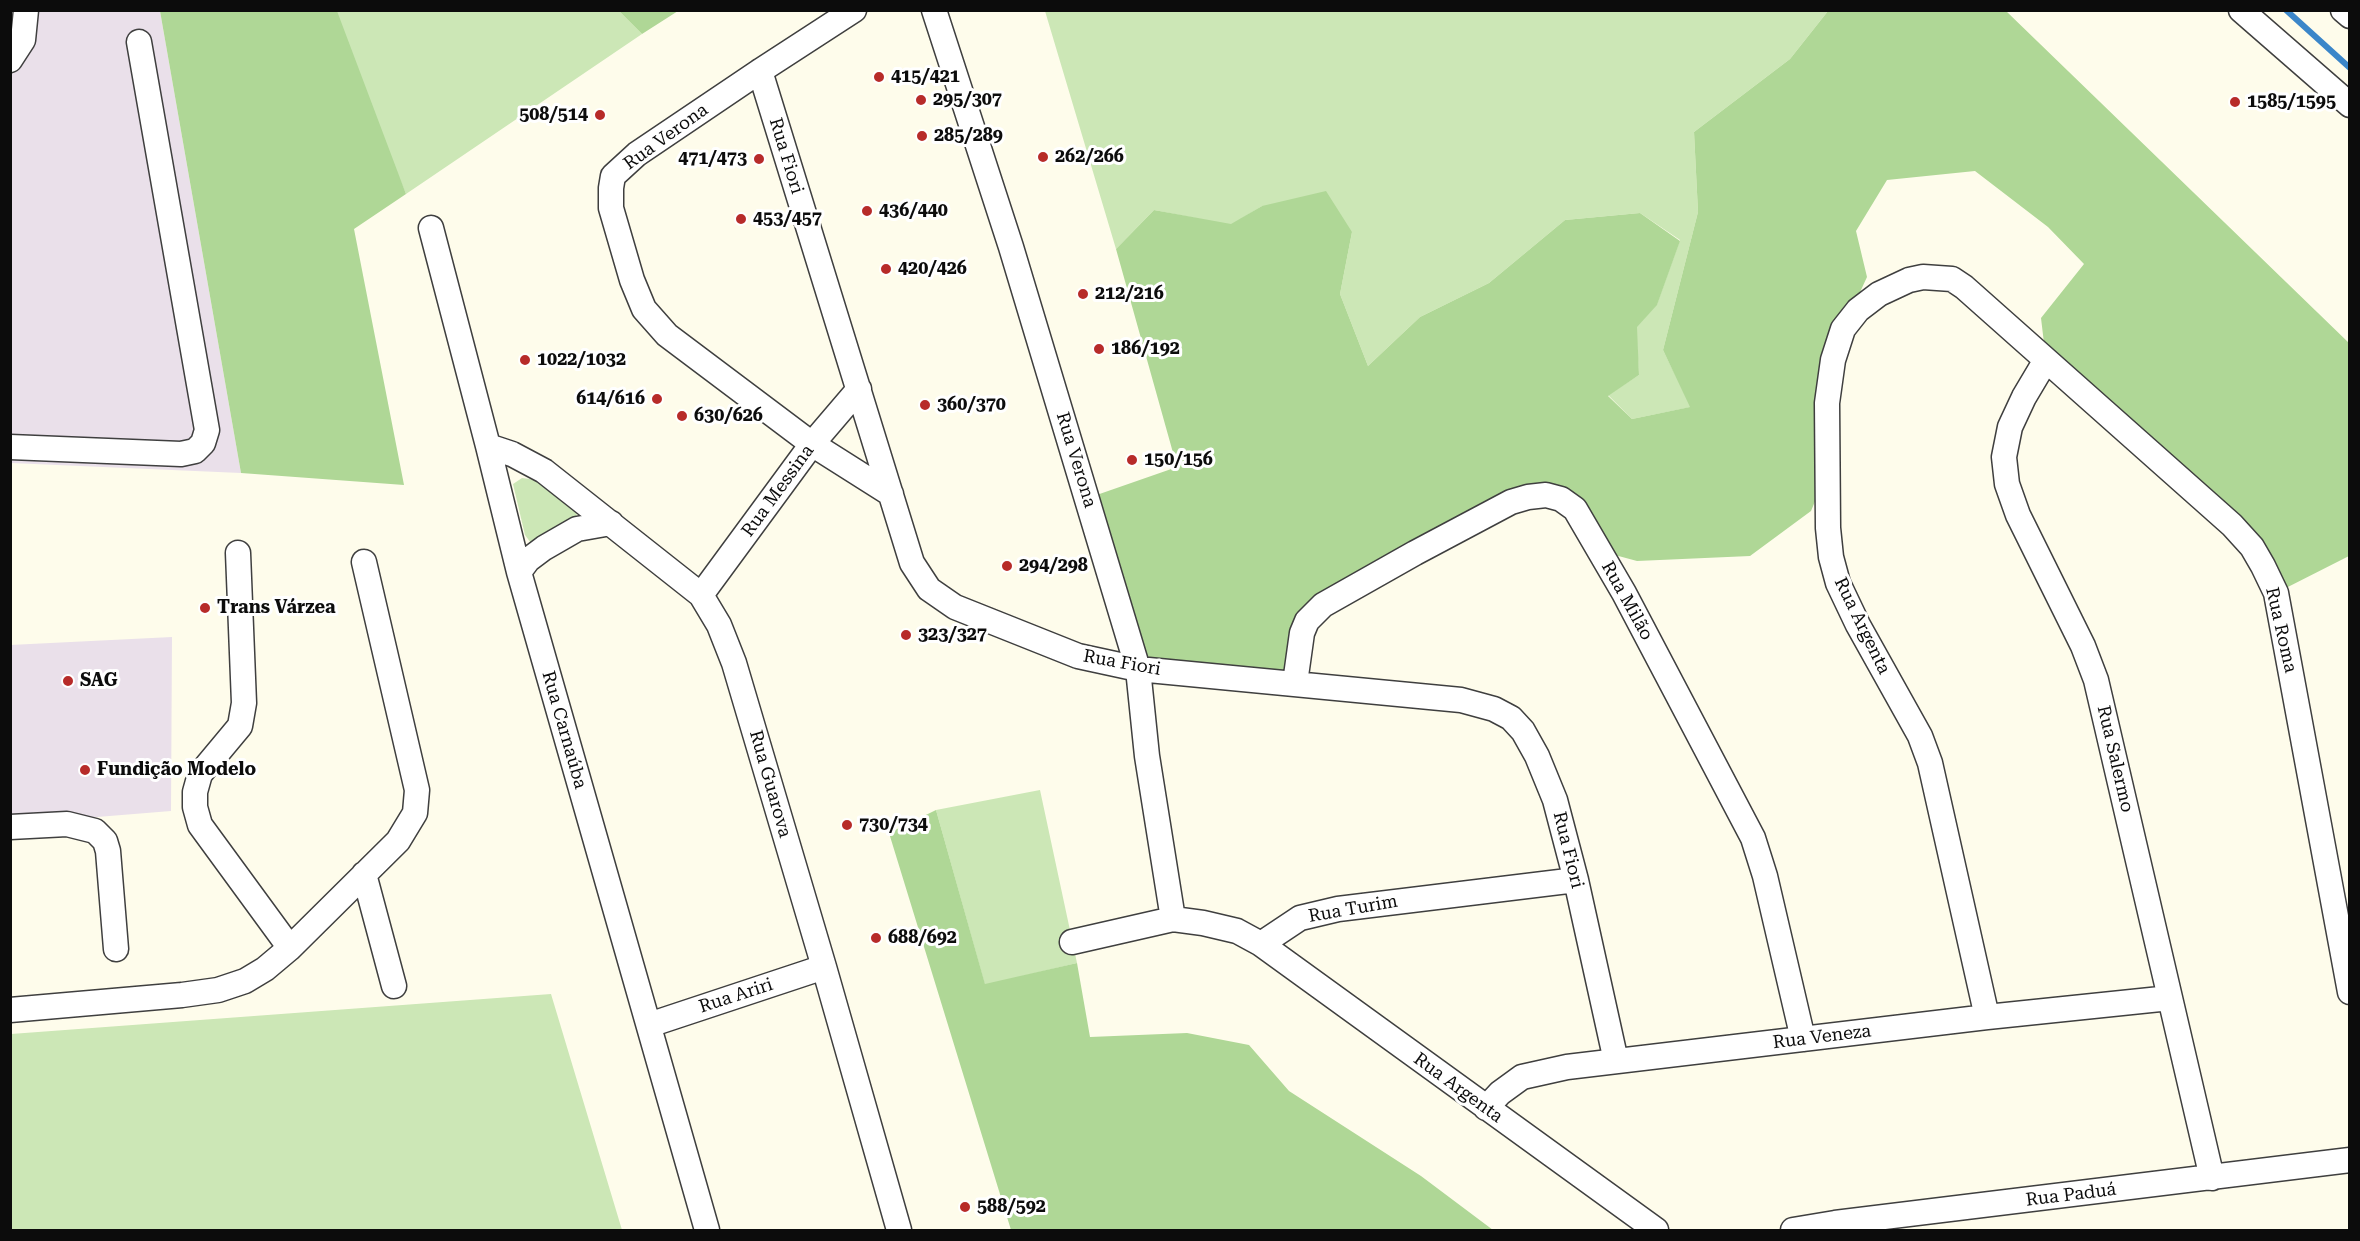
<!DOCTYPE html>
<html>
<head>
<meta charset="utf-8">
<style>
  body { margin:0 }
  #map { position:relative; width:2360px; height:1241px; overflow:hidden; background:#fefceb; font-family:"Roboto Serif",serif }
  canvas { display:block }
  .frame { position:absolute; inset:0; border:12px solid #0c0c0c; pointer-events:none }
</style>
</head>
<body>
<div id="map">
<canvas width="2360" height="1241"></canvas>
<div class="frame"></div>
</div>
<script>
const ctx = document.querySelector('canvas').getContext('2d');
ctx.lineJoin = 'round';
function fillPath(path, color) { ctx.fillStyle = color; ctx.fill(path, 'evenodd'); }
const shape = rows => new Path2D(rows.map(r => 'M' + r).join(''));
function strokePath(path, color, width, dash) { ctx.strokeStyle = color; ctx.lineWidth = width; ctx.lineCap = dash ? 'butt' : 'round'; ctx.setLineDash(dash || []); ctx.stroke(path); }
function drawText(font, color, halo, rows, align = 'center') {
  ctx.font = font + ' "Roboto Serif",serif'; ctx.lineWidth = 6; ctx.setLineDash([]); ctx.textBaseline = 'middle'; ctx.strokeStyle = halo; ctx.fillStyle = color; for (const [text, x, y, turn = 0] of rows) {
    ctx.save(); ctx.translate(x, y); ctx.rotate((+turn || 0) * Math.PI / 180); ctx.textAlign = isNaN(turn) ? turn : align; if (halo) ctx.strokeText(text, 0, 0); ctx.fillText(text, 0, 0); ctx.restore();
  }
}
fillPath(shape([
  [10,11,160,11,241,473,11,463],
  [172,637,171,811,11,824,10,645]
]), '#eae0ea');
fillPath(shape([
  [329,11,619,11,642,34,406,194],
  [1045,11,1828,11,1790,59,1694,132,1698,212,1663,350,1691,407,1632,419,1608,395,1639,375,1636,327,1657,304,1680,240,1640,213,1565,220,1489,283,1420,317,1368,366,1340,294,1352,232,1262,206,1231,225,1154,210,1116,249],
  [522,478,538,480,578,512,571,526,534,547,525,535,513,484],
  [1040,790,1077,963,985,985,936,810],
  [551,994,622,1230,11,1230,11,1034]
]), '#cce7b6');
fillPath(shape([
  [160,11,337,11,406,194,354,229,404,485,241,473],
  [619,11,678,11,642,34],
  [1828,11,2006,11,2349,343,2349,556,2276,593,2265,545,2046,360,2041,318,2084,264,2048,227,1975,171,1887,180,1856,231,1867,277,1843,329,1828,470,1811,511,1750,556,1637,561,1600,551,1546,495,1323,605,1295,683,1138,669,1088,498,1177,467,1116,249,1154,210,1231,224,1262,206,1326,191,1352,232,1340,294,1368,366,1420,317,1489,283,1565,220,1640,213,1680,241,1657,305,1637,327,1639,375,1608,396,1632,419,1690,407,1663,350,1698,212,1694,132,1790,59],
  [936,810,985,984,1077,963,1090,1037,1187,1033,1249,1045,1289,1091,1421,1176,1493,1230,1011,1230,889,833]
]), '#afd796');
strokePath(shape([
  [2286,10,2350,68]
]), '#3b86c9', 6);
const minor = shape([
  [854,10,760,71,637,154,613,176,611,188,611,208,632,280,644,309,667,335,812,444,891,494],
  [934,10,1011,247,1138,669,1147,756,1173,919],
  [2241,10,2350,105],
  [2343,10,2350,16],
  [10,60,23,40,26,10],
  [760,71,912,563,929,589,955,607,1078,656,1138,669,1461,700,1494,709,1511,718,1523,731,1537,756,1555,800,1576,880,1616,1061],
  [431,228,488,446,519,572,707,1230],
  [2046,360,2024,397,2010,427,2004,457,2007,484,2018,515,2083,646,2096,680,2212,1178],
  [488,446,512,454,544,471,701,595,719,625,734,663,824,967,899,1230],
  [10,447,181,454,195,451,203,443,207,430,139,42],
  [238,553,244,703,240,726,200,774,195,792,195,807,200,825,290,948],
  [519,572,528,560,544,548,577,529,611,523],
  [701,595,812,444,859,389],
  [1295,683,1302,633,1307,621,1323,605,1415,553,1511,502,1528,497,1546,495,1561,499,1575,509,1624,593,1753,838,1765,876,1803,1039],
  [10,827,67,824,95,831,105,841,108,851,116,949],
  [364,874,394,986],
  [1072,942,1173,919,1203,923,1237,931,1261,944,1300,918,1338,909,1576,880],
  [1261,944,1656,1230],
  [10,1010,182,995,218,990,245,981,265,969,290,948,398,841,415,813,417,790,364,562],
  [1987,1017,1930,763,1920,736,1858,625,1838,583,1831,557,1828,528,1827,403,1833,360,1843,329,1858,310,1879,294,1909,280,1923,277,1952,279,1964,287,2232,525,2252,547,2263,566,2276,593,2350,992],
  [649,1025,824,967],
  [1486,1108,1500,1093,1522,1077,1567,1067,1987,1017,2170,998],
  [1793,1230,1835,1223,2350,1160]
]);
strokePath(minor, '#3f3f3f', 27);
strokePath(minor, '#fff', 24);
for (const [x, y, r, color] of [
  [879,77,6,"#b72b29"],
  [921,100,6,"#b72b29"],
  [2235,102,6,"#b72b29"],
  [600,115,6,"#b72b29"],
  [922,136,6,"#b72b29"],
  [1043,157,6,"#b72b29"],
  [759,159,6,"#b72b29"],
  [867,211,6,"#b72b29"],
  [741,219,6,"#b72b29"],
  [886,269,6,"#b72b29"],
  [1083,294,6,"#b72b29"],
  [1099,349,6,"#b72b29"],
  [525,360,6,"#b72b29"],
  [657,399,6,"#b72b29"],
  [925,405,6,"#b72b29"],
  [682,416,6,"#b72b29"],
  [1132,460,6,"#b72b29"],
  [1007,566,6,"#b72b29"],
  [205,608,6,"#b72b29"],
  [906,635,6,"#b72b29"],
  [68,681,6,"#b72b29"],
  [85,770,6,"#b72b29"],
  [847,825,6,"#b72b29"],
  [876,938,6,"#b72b29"],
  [965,1207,6,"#b72b29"]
]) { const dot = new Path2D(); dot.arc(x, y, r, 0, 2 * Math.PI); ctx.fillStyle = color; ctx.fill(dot); strokePath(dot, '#fff', 2); }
drawText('bold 18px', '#0c0c0c', '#fff', [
  ["415/421",891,77],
  ["295/307",933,100],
  ["1585/1595",2247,102],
  ["508/514",588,115,"right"],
  ["285/289",934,136],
  ["262/266",1055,157],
  ["471/473",747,159,"right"],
  ["436/440",879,211],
  ["453/457",753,219],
  ["420/426",898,269],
  ["212/216",1095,294],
  ["186/192",1111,349],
  ["1022/1032",537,360],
  ["614/616",645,399,"right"],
  ["360/370",937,405],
  ["630/626",694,416],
  ["150/156",1144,460],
  ["294/298",1019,566],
  ["Trans Várzea",217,608],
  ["323/327",918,635],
  ["SAG",80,681],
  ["Fundição Modelo",97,770],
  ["730/734",859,825],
  ["688/692",888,938],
  ["588/592",977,1207]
], 'left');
drawText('18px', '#0c0c0c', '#fff', [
  ["Rua Verona",666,137,-36],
  ["Rua Fiori",786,156,73],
  ["Rua Verona",1076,460,73],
  ["Rua Messina",778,491,-54],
  ["Rua Milão",1627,601,61],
  ["Rua Argenta",1862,626,64],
  ["Rua Roma",2281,630,77],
  ["Rua Fiori",1122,663,10],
  ["Rua Carnaúba",564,730,74],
  ["Rua Salermo",2115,759,77],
  ["Rua Guarova",770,784,74],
  ["Rua Fiori",1568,850,76],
  ["Rua Turim",1353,909,-10],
  ["Rua Ariri",736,996,-18],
  ["Rua Veneza",1822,1037,-7],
  ["Rua Argenta",1458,1088,36],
  ["Rua Paduá",2071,1195,-7]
]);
</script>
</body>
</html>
